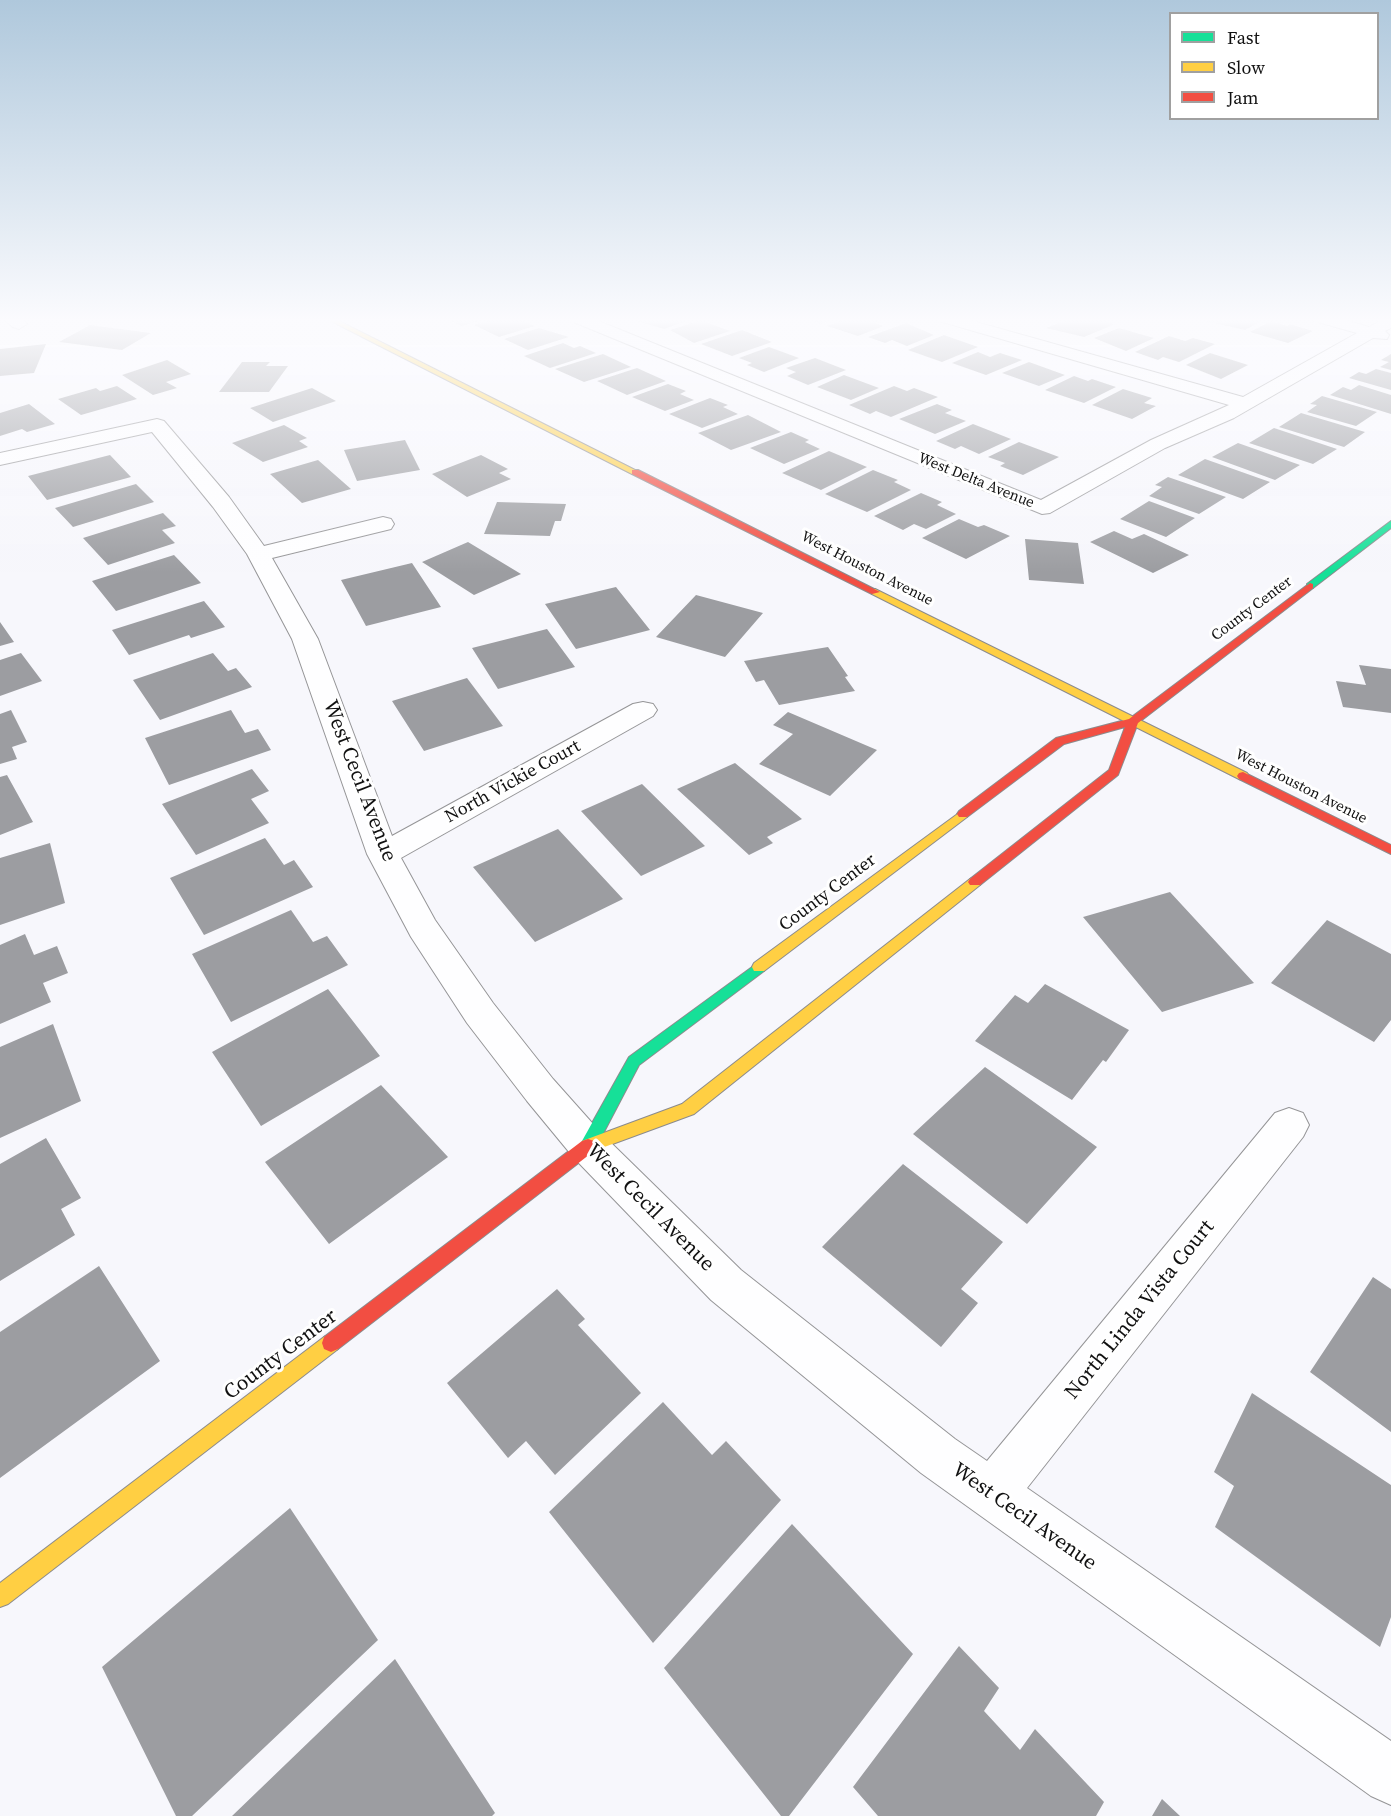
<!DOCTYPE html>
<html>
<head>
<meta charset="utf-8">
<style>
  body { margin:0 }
  #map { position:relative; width:1391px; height:1816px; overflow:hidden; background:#f7f7fc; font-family:"Source Serif 4",serif }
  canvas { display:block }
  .legend { position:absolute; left:1169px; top:12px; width:210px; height:108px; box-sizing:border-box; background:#fff; border:2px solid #a0a0a0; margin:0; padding:8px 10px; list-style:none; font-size:18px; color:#111 }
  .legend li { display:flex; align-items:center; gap:12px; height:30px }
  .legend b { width:30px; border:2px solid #a0a0a0 }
</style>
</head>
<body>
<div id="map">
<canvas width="1391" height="1816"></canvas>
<ul class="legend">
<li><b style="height:8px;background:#16e098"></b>Fast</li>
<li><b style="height:8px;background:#ffcf43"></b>Slow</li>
<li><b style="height:8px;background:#f24e42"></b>Jam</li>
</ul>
</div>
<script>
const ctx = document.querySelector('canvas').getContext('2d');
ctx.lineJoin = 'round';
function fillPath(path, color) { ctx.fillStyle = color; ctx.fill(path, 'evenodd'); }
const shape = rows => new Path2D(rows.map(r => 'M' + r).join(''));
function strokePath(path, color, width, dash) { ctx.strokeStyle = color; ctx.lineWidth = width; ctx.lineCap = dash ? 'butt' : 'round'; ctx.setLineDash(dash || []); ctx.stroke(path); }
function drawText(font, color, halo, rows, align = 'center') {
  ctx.font = font + ' "Source Serif 4",serif'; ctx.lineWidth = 6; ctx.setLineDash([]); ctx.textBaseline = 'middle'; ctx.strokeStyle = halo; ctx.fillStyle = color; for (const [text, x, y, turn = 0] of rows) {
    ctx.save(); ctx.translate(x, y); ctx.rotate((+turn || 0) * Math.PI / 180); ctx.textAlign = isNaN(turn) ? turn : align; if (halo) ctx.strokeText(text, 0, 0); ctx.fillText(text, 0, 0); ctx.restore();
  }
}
fillPath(shape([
  [95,318,163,318,160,321,92,321],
  [444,318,489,318,462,326],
  [499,318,525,318,529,319,523,321,535,326,499,337,474,325],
  [641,318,695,318,664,329,633,320],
  [806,318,837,318,821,324],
  [848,318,873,318,880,320,874,323,884,326,858,336,827,326],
  [1071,318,1096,318,1115,324,1084,337,1046,328],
  [1211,318,1267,318,1245,330,1204,321],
  [701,320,730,331,694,343,670,330],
  [1271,321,1287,326,1290,324,1313,331,1288,343,1250,332],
  [906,323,934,335,907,346,892,340,885,343,868,337],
  [90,325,151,333,122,350,59,342],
  [539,328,569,337,528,350,504,339],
  [1119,328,1154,338,1126,351,1094,338],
  [742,330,772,342,732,356,701,344],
  [944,335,978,347,942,362,908,350],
  [1169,336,1185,341,1193,338,1215,344,1179,362,1163,357,1158,360,1135,352],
  [563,343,574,348,580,346,596,353,550,368,524,356],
  [46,344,34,373,0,376,0,349],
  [769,347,799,358,764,372,747,365,752,363,739,358],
  [978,352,990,357,1000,353,1022,360,986,375,952,363],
  [1210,353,1248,365,1221,379,1186,365],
  [603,354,631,367,584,382,555,369],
  [1391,354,1391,370,1380,367,1389,362,1381,360],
  [815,358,846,370,808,385,787,376,796,372,786,368],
  [167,360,191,374,166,382,177,388,153,395,122,375],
  [242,362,270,362,266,366,288,366,269,392,219,392],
  [1029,362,1065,375,1039,386,1002,373],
  [637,368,666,381,627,395,597,381],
  [1376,369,1391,373,1391,390,1349,378,1359,372,1366,374],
  [844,375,879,388,851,400,817,387],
  [1074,376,1088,381,1092,379,1116,387,1084,403,1045,390],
  [668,384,686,391,680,394,694,400,665,411,632,397],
  [1359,385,1391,395,1391,414,1330,395,1343,387,1351,390],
  [117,386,137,399,81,415,58,399,96,388,100,391],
  [894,386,907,391,914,388,938,397,891,417,876,411,870,414,849,405],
  [312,388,336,401,273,422,250,408],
  [1123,389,1152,398,1144,403,1156,406,1132,419,1092,405],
  [1322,396,1377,412,1356,426,1307,412,1317,405,1310,404],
  [710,398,728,405,723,407,738,414,702,428,669,414],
  [29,404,55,424,27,432,22,429,0,436,0,413],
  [937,404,952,410,945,413,966,421,935,434,899,419],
  [1301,413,1365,432,1344,447,1279,427],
  [748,415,781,432,731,450,698,433],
  [973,424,1011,439,979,454,961,446,955,449,936,441],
  [284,425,307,438,299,441,308,447,263,462,232,443],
  [1274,428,1337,449,1313,464,1249,443],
  [791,432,809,440,805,442,820,449,784,464,750,448],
  [405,440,420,470,357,481,344,450],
  [1019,442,1059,457,1023,475,1000,466,1005,463,988,457],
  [1238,443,1300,465,1275,480,1212,457],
  [829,451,867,467,821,490,782,473],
  [110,455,131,477,47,500,28,476],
  [481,455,508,469,499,473,511,479,467,497,432,474],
  [1205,459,1270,482,1243,499,1178,475],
  [318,460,351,489,302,503,270,474],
  [873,470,898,480,894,482,911,490,867,512,825,494],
  [1168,477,1226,497,1199,514,1149,496,1162,487,1155,485],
  [136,484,154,502,73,527,55,508],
  [921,493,942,502,937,505,956,514,926,529,914,524,903,530,874,516],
  [1149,501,1195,518,1166,537,1120,519],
  [497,502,566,504,561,521,555,521,550,536,484,534],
  [163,513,176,526,162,530,175,543,108,565,83,538],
  [959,519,978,527,984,525,1010,536,966,559,922,538],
  [1114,531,1132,539,1144,534,1189,555,1153,573,1090,542],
  [1025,539,1078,543,1084,584,1029,580],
  [468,542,521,574,474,595,422,562],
  [174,555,201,583,116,611,92,581],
  [412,563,441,607,366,626,341,580],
  [616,587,650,630,576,649,545,604],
  [696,595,763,613,725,657,656,637],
  [204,601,225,627,191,638,189,635,129,655,112,630],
  [0,622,14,642,0,646],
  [547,629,575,667,498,689,472,648],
  [828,647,848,676,845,677,855,691,779,705,764,680,756,682,744,661],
  [21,653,42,681,0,696,0,660],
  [213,653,228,671,236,668,252,687,160,720,133,680],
  [1359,665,1391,669,1391,713,1343,707,1336,681,1366,685],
  [467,678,503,726,424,751,392,701],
  [11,710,27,742,12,747,17,759,0,764,0,714],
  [231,710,245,733,258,729,271,750,169,785,145,738],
  [788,712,877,750,830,796,759,764,793,734,773,725],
  [735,763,802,819,767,837,773,843,749,855,677,789],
  [252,769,269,791,251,799,269,823,196,855,162,804],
  [7,775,33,822,0,835,0,777],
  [642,784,705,846,641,876,581,811],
  [558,829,623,899,535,942,473,867],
  [265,838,284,865,294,860,313,887,204,935,170,878],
  [50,843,65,903,0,925,0,858],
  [1170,892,1254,983,1162,1012,1083,917],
  [291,910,313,942,327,936,348,965,231,1022,192,954],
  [1327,920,1391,954,1391,1020,1374,1042,1271,983],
  [25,934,34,955,57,946,68,973,43,983,51,1002,0,1024,0,945],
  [1045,984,1129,1030,1106,1062,1103,1060,1072,1100,975,1041,1015,995,1028,1003],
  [328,989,380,1056,261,1126,212,1052],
  [53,1024,81,1101,0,1138,0,1047],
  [985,1067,1097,1147,1027,1224,913,1134],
  [381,1085,448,1157,329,1244,265,1162],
  [46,1138,81,1198,61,1209,75,1235,0,1281,0,1164],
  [903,1164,1003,1242,961,1289,978,1303,941,1347,822,1247],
  [99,1266,160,1361,0,1478,0,1332],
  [1373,1277,1391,1289,1391,1432,1310,1372],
  [557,1289,585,1319,578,1325,641,1393,555,1475,526,1441,508,1458,447,1383],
  [1252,1393,1391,1485,1391,1617,1380,1647,1215,1527,1234,1486,1214,1472],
  [663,1402,712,1455,726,1441,781,1500,653,1643,549,1512],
  [290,1508,378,1640,192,1816,176,1816,102,1667],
  [792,1524,913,1654,789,1816,781,1816,664,1668],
  [959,1646,999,1688,984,1711,1020,1750,1035,1729,1104,1802,1096,1816,878,1816,853,1787],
  [395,1659,495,1813,492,1816,232,1816],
  [1162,1799,1180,1816,1152,1816]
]), '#9c9da1');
const street = shape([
  [2,318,21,318,27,324,19,329,13,327,2,318],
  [569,318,591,318,1041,500,1151,440,1229,405,939,321,937,318,962,318,1243,397,1357,333,1314,321,1312,318,1338,318,1369,327,1385,318,1391,318,1391,328,1385,331,1389,335,1387,339,1373,338,1234,418,1165,448,1050,513,1042,514,571,321,569,318],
  [157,419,164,421,229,497,264,546,383,517,391,519,394,524,391,529,272,558,318,639,392,836,633,704,643,702,653,704,657,710,653,716,401,858,435,920,493,1003,553,1079,602,1134,741,1270,955,1439,987,1461,1275,1113,1289,1108,1303,1113,1309,1125,1303,1137,1027,1488,1391,1741,1391,1805,1371,1796,921,1473,711,1300,574,1158,527,1101,467,1023,411,937,367,854,292,639,247,554,213,507,152,432,0,465,0,453,157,419]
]);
const fast = shape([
  [1391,521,1391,528,1313,588,1307,588,1307,584,1391,521],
  [759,962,764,963,766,967,764,971,639,1065,594,1151,588,1153,582,1151,580,1146,582,1141,629,1057,759,962]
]);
const slow = shape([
  [325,318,333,318,639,472,632,474,325,318],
  [875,589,1247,773,1249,776,1243,780,1239,779,872,594,872,590,875,589],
  [963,810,969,814,967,817,764,971,754,971,752,967,754,963,963,810],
  [975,877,982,882,980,885,694,1114,588,1153,582,1151,580,1146,582,1141,682,1104,970,879,975,877],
  [331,1334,338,1337,340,1343,338,1349,8,1604,0,1607,0,1583,324,1337,331,1334]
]);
const jam = shape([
  [632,470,638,470,880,592,872,594,632,474,632,470],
  [1310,583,1313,584,1313,588,1138,723,1118,775,980,885,970,885,968,882,970,879,1109,770,1125,727,1064,744,967,817,959,817,957,814,959,811,1056,738,1129,719,1310,583],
  [1243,772,1391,845,1391,854,1239,779,1237,776,1239,773,1243,772],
  [588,1139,594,1141,596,1146,594,1151,338,1349,331,1352,324,1349,322,1343,324,1337,582,1141,588,1139]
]);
strokePath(street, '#959597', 2);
strokePath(fast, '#8b8b8d', 2);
strokePath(slow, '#8b8b8d', 2);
strokePath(jam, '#8b8b8d', 2);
fillPath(street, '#fefeff');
fillPath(fast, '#16e098');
fillPath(slow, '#ffcf43');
fillPath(jam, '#f24e42');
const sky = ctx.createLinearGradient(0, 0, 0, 572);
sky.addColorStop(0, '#afc8dc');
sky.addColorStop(0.56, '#fbfbfe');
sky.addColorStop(1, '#fbfbfe00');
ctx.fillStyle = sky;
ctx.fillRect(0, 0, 1391, 572);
drawText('15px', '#111', '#fff', [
  ["West Delta Avenue",976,481,22],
  ["West Houston Avenue",867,569,27],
  ["County Center",1252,609,-37],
  ["West Houston Avenue",1301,787,27]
]);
drawText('18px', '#111', '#fff', [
  ["North Vickie Court",513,782,-29],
  ["County Center",828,893,-37]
]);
drawText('21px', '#111', '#fff', [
  ["West Cecil Avenue",359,781,69],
  ["West Cecil Avenue",650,1208,45],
  ["North Linda Vista Court",1140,1310,-51],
  ["County Center",281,1355,-37],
  ["West Cecil Avenue",1024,1517,35]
]);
</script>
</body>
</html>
